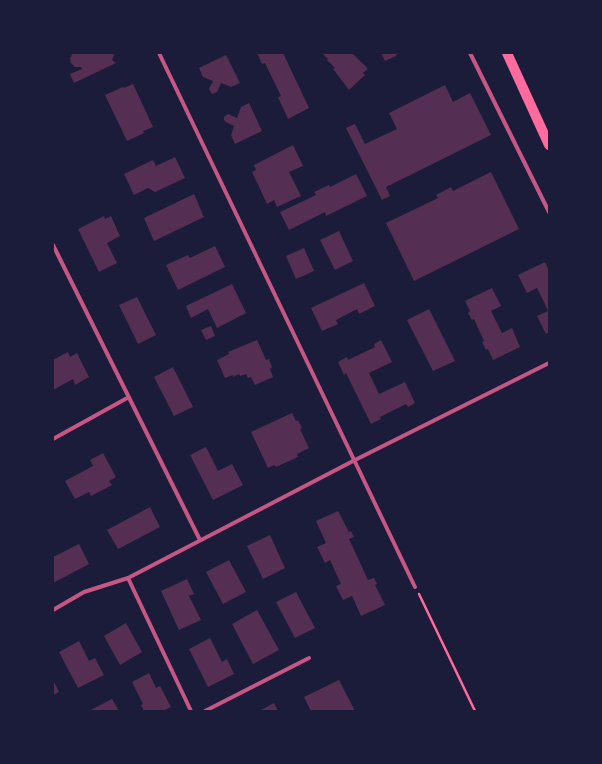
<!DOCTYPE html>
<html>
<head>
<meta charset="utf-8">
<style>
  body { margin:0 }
  #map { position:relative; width:602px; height:764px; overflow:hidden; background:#1b1b3a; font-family:Literata,serif }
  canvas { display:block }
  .frame { position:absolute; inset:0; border:54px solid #1b1b3a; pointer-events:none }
</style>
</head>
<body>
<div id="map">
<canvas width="602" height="764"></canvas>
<div class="frame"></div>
</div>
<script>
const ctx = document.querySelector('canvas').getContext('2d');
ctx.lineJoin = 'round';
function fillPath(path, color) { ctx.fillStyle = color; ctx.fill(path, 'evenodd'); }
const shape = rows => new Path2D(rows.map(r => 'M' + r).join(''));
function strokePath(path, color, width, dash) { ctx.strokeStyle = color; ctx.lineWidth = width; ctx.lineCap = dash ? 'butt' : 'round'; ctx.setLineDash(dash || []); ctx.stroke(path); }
fillPath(shape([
  [73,53,113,53,114,55,112,60,116,63,74,83,70,74,82,69,81,67,75,67,71,63,70,58],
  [257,53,283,53,309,108,288,119,278,97,281,96,265,63,262,64],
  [322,53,352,53,368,69,363,73,365,75,349,90,333,69,335,68,327,60,328,59],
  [381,53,399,53,396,55,396,56,385,61],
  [226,55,240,83,231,87,221,83,217,92,212,94,209,89,213,81,203,77,199,68],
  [133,84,153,127,143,131,144,133,127,141,105,95,123,87,124,88],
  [445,85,453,102,470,93,491,135,386,187,390,196,382,200,346,128,355,124,365,144,397,129,389,113],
  [249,103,262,131,235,144,231,135,234,126,226,122,224,120,224,117,228,114,237,118,241,107],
  [293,145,303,166,289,172,301,196,277,207,274,200,267,204,252,172,256,170,254,165],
  [175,157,185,178,155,192,148,188,134,195,124,174,153,160,156,166],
  [491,172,519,229,414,281,386,223,438,198,436,195,451,187,453,191],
  [356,174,367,196,326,216,325,212,289,230,280,212,316,195,314,192,329,185,330,187],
  [194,194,204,217,154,241,144,218],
  [104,216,105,219,111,216,120,236,107,243,117,263,99,272,78,229],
  [339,231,353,261,335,270,320,240],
  [215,246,225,267,178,290,166,265,188,255,190,258],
  [304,248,314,271,296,279,286,256],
  [545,262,549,271,549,332,546,334,537,316,548,311,545,304,537,288,527,293,518,275],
  [364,283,375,306,359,314,357,309,336,320,338,324,322,331,311,308],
  [232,284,246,313,217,328,208,309,191,318,186,306],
  [492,288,501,306,491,311,502,333,512,328,520,347,493,360,488,349,486,350,482,342,484,341,474,319,472,320,468,313,470,311,465,301],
  [137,297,156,335,138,344,119,305],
  [429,309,455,361,433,371,407,320],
  [211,326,215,336,206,340,201,330],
  [257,340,266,360,269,359,272,367,270,369,273,377,255,385,251,377,248,378,246,374,240,376,239,374,233,377,233,375,225,378,217,360,229,354,228,352],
  [381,340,392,362,369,373,379,394,405,382,415,403,408,407,406,404,380,417,381,419,371,424,346,373,344,375,338,362,347,357,348,360,375,347,374,344],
  [68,352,70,357,77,353,89,377,75,385,73,379,53,390,53,360],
  [173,367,193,407,174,416,154,377],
  [292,413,296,421,298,420,302,428,300,429,309,448,297,454,298,457,276,467,274,465,268,468,251,432],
  [206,447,218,471,232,464,243,485,213,500,190,455],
  [103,453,116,477,109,481,112,485,91,496,89,492,75,499,65,481,93,466,90,460],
  [150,507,160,527,118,549,107,530],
  [338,511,349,532,351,531,354,537,349,539,368,580,374,578,377,584,375,585,385,605,361,616,352,596,343,600,336,586,341,584,330,560,325,563,317,547,326,543,316,521],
  [270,535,285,568,263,579,247,546],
  [79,544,89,564,53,583,53,557],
  [229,560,246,592,223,604,206,572],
  [187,579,194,594,189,596,201,620,179,630,161,591],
  [296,592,315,628,295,638,276,602],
  [257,610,279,650,253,664,232,624],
  [126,623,142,652,120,665,104,636],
  [210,638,222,662,227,659,234,674,208,687,189,649],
  [79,641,89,661,95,658,104,675,78,688,59,652],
  [149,673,156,688,160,686,171,707,163,711,144,711,141,705,143,704,132,682],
  [53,680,59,692,53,695],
  [339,680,355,711,311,711,304,697],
  [112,699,119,711,89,711],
  [274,703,278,711,259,711]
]), '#542f53');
strokePath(shape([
  [419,594,475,711]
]), '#ff6b9d', 2.5);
strokePath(shape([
  [159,53,415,587],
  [470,53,549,212],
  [53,245,200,540],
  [53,439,129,397],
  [128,578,191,711],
  [53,610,84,592,128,578,355,460,549,363],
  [205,711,309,658]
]), '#c65784', 4);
strokePath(shape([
  [507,53,549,145]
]), '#ff6b9d', 10);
</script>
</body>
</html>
